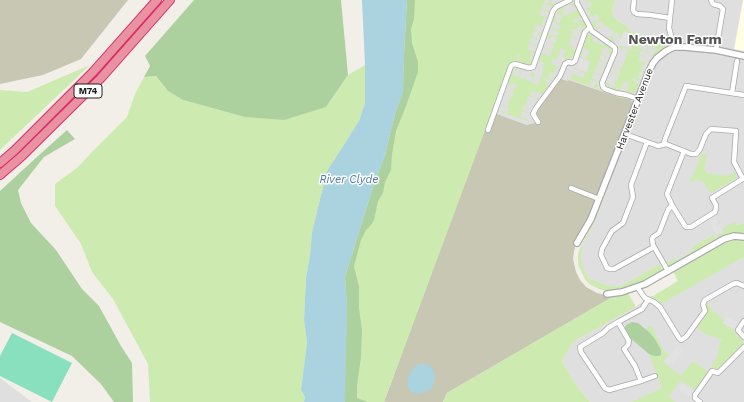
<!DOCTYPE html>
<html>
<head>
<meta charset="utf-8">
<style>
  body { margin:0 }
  canvas { display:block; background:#f2efe9 }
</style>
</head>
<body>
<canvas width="744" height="402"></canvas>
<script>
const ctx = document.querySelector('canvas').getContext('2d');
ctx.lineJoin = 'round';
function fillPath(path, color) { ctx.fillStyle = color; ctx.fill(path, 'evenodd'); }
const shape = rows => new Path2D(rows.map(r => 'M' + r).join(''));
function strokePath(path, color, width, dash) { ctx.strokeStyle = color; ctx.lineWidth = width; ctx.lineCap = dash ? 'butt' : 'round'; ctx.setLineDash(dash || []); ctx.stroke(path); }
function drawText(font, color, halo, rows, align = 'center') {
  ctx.font = font + ' "Work Sans",sans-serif'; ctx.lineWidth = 3; ctx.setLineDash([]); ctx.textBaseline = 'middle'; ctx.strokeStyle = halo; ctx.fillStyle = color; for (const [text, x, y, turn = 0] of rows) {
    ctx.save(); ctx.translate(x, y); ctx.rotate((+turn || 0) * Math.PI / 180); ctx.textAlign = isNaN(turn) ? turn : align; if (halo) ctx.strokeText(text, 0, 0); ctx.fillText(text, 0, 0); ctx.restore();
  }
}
fillPath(shape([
  [537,0,597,0,605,17,628,27,614,18,612,11,615,0,744,0,744,223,722,229,724,232,717,235,718,238,716,239,714,234,692,247,694,250,679,259,674,259,668,263,660,264,619,287,606,285,588,278,584,271,580,261,581,250,583,244,594,224,652,68,656,62,667,53,667,47,662,49,656,53,647,64,636,92,637,92,633,104,597,89,569,80,567,81,542,123,527,125,491,112,509,63],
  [744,257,744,402,649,402,638,399,631,402,590,402,576,385,562,361,573,342,636,307,648,297,656,300,661,303],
  [0,378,32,402,0,402]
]), '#e0dfdf');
fillPath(shape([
  [743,0,744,0,744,51,734,49]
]), '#ffffe5');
fillPath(shape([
  [0,0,128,0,81,59,43,75,0,84],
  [561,79,567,81,569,80,618,97,629,99,631,100,632,103,634,104,591,215,576,244,574,251,573,259,576,272,580,280,586,287,597,293,609,296,614,296,447,393,443,402,384,402,491,112,527,125,539,122,542,123,537,115,537,112,539,107]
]), '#c7c7b4');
fillPath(shape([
  [407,0,545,0,544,3,548,4,550,0,551,0,553,5,552,7,543,4,541,8,550,12,549,13,541,10,540,15,548,18,547,19,544,18,543,22,541,25,545,26,544,27,536,25,534,29,539,31,540,29,539,31,543,33,541,37,538,35,539,32,534,31,532,35,534,36,533,38,540,40,540,41,531,38,529,42,538,46,537,47,529,44,527,49,536,52,535,53,532,52,530,59,533,60,532,63,527,65,517,61,520,55,518,54,515,62,510,64,494,109,493,109,384,402,345,402,345,277,373,187,385,155,395,114,404,55],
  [587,0,615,0,612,11,614,18,628,27,628,30,667,46,659,51,653,56,652,56,656,49,654,48,654,47,649,45,647,50,648,51,647,54,645,53,648,47,646,46,646,45,642,43,640,48,643,49,642,52,640,52,639,54,651,59,640,56,638,60,648,64,647,65,643,64,641,70,644,72,643,73,640,72,638,78,641,80,640,81,632,78,632,80,636,81,635,83,639,84,635,93,626,92,629,83,624,81,620,91,608,87,606,82,610,83,609,87,614,88,616,84,614,83,615,81,608,78,617,81,618,76,610,73,610,72,619,75,620,70,616,68,615,70,615,68,612,66,613,66,621,69,623,64,614,61,624,63,628,49,623,47,622,50,619,49,619,46,620,45,637,52,640,45,637,51,631,49,636,36,624,31,619,42,620,39,619,37,620,35,616,32,612,37,615,39,613,42,609,39,614,32,605,25,599,32,603,26,602,25,603,24,598,20,595,25,598,27,596,30,592,25,592,23,591,23,594,21,593,19,594,21,599,19,597,14,589,18,588,17,591,15,588,9,584,10,587,8,586,6,588,8,592,6,590,1,582,5,588,1],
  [570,3,571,3,575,4,581,17,578,19,577,18,573,20,574,23,583,20,585,24,582,33,580,32,582,27,578,25,576,30,570,29,570,30,581,34,573,32,571,37,576,38,577,37,576,39,579,40,571,38,569,43,574,45,570,44,569,46,573,47,573,49,576,50,573,57,569,59,564,58,563,58,566,50,561,48,557,59,558,60,553,59,552,64,560,67,560,68,556,67,554,73,557,75,549,73,548,78,553,80,554,76,556,77,552,81,544,78,543,80,547,81,547,83,550,84,542,94,531,91,530,95,539,99,528,96,526,105,532,108,523,105,522,110,530,113,526,113,522,112,520,117,528,119,527,121,498,111,498,110,507,113,509,109,500,105,507,107,511,97,504,94,513,96,514,92,510,90,509,92,509,90,506,88,513,91,514,89,515,89,517,85,512,83,511,86,507,85,513,70,518,68,517,71,514,70,512,75,517,77,517,76,519,76,522,69,521,72,523,73,521,73,519,78,524,79,528,71,525,78,527,79,527,80,531,82,533,77,530,76,531,72,535,74,532,83,538,85,543,72,542,72,544,63,539,61,536,69,541,55,542,54,541,53,550,56,552,51,543,48,543,47,547,48,548,46,547,48,552,50,554,45,545,42,552,44,553,42,555,43,557,38,552,36,550,39,547,38,548,34,557,36,559,32,550,28,551,27,559,30,561,26,556,24,555,26,556,23,552,22,554,16,556,17,555,22,559,24,561,18,562,18,563,16,556,13,559,9,563,7,565,10,562,11,564,16,577,10,574,5,572,7],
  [591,34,593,35,592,41,598,43,600,40,601,41,599,44,602,46,604,43,610,47,612,52,611,54,607,53,609,49,604,47,601,54,609,58,606,57,605,59,605,57,601,55,599,60,607,63,607,64,599,61,597,66,605,69,605,70,596,67,594,72,603,75,602,76,594,73,592,78,600,81,600,82,593,80,593,81,591,80,589,85,594,87,595,84,599,85,598,88,618,96,630,98,630,99,618,97,570,79,572,74,584,78,585,73,574,69,574,67,577,68,576,69,587,72,590,61,579,58,582,51,583,51,581,58,586,59,589,51,583,48,587,35],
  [90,65,0,150,0,90,27,92],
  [365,65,365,103,359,121,327,171,312,232,310,255,306,278,304,320,307,342,301,390,305,397,304,402,150,402,148,364,113,299,92,272,81,244,55,206,55,184,78,167,91,153,127,117,135,94,144,77,156,76,168,91,183,100,245,117,326,107,348,75],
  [625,140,594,224,583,244,581,255,582,266,588,278,606,285,619,287,660,264,663,269,662,272,646,280,622,289,607,291,599,289,589,284,585,279,579,267,578,262,578,254,580,248,594,221],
  [702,153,707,154,704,170,706,170,706,173,728,176,735,172,737,176,736,179,710,193,703,181,700,182,698,179,695,181,690,182,689,180,692,178],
  [708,219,717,235,724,232,722,229,734,222,737,225,744,223,744,234,738,233,730,234,718,238],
  [714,234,716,239,673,265,668,266,667,263,674,259,679,259,693,250,692,247],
  [737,239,744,240,744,257,661,304,656,300,648,297,653,296,678,281,673,271,724,243],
  [628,293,636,307,573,342,562,361,576,385,590,402,443,402,447,393,614,296],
  [708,302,713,312,714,311,723,319,724,320,723,323,734,330,734,331,742,340,743,343,738,349,718,369,716,369,711,367,717,357,720,342,721,343,722,340,707,335,696,327,708,312,706,304],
  [651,326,664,351,669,354,663,362,681,376,693,361,709,372,695,390,681,380,669,396,675,402,631,402,662,388,656,373,649,354,654,356,658,356,661,355,662,353,655,339,645,329]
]), '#cdebb0');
fillPath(shape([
  [194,0,341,0,348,75,326,107,284,120,245,117,183,100,168,91,156,76,144,77,150,66,145,56],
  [407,0,415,0,414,19,411,29,412,43,418,62,418,72,406,106,396,131,392,154,391,170,385,182,383,193,378,201,374,220,371,225,366,230,361,240,354,266,359,287,359,308,362,330,361,357,357,386,357,398,368,402,344,402,347,306,345,277,373,187,385,155,395,114,403,92,404,55],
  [67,130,75,139,44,157,18,190,21,203,31,223,56,250,82,289,99,306,121,346,132,363,133,402,114,402,101,384,72,356,0,322,0,191,38,156],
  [632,322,638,323,649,332,655,339,661,350,661,355,659,356,654,356,649,354,628,336,625,331,625,328,626,325]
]), '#add19e');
fillPath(shape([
  [12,333,72,363,52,402,0,376,0,356]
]), '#88e0be');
fillPath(shape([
  [624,31,630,34,625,46,620,45,619,46,617,45,620,40],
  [580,58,590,62,586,72,577,68,578,65,577,65],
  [715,217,718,223,715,224,717,228,720,226,723,232,717,235,708,219],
  [727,316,738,323,735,330,723,323],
  [678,345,684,350,673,364,671,362,669,364,665,361],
  [682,383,695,392,693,395,691,394,689,397,678,390]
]), '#e2e2e2');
fillPath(shape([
  [362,0,407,0,404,55,403,92,395,114,385,155,373,187,345,277,347,306,345,402,304,402,305,397,301,390,307,342,304,320,306,278,310,255,312,232,327,171,359,121,365,103,365,65],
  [420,364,427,364,432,368,435,376,434,383,431,389,419,394,411,392,407,385,408,377,411,372,415,366]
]), '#aad3df');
const minor = shape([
  [577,0,577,3,592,31,613,46,615,48,615,52,602,83,603,87,605,89,616,93,627,95,638,99],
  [634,0,633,10,634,12,637,14,651,15,670,18],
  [672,0,670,18,669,28,674,47],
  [711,0,713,4,720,6,723,9,716,50],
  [732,93,737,61],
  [538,122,533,114,536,108,560,76,565,64,568,62,572,63,575,61,585,32,590,27],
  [488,130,511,66,512,65,515,64,529,68,533,67,553,11,556,7,570,0],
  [625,134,658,146,666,144,691,154,696,154,700,149,706,134,711,129,736,131,734,162,743,179],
  [647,142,631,185,633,197,623,223,612,231,602,249,601,255,607,268,610,269,614,269,654,247],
  [664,144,665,139,686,86,744,95],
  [571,188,599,199],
  [672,205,685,226,686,227,691,227,715,212,716,208,716,205,712,198,744,178],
  [668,271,653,245,652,239,653,237,659,233,668,210,672,205,667,194,684,151],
  [637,287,645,298,654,302,660,307,679,338,681,340,686,337,705,311,703,304,705,300,733,284,737,283,744,286],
  [744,321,738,330,744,337],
  [618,322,629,341,628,345,624,349,635,366,641,381,609,390,605,388,581,352,580,347,603,333,608,328,618,322,642,309,648,300],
  [641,381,655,376],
  [700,402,695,398,695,395,712,371,718,373,744,347]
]);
const tertiary = shape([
  [577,243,591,219,649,71,653,63,657,58,666,51,674,47,684,47,716,50,744,56],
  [607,294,622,292,645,284,724,239,734,236,744,237]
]);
const motorway = shape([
  [0,163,15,150,93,72,157,0],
  [0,175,22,156,101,78,170,0]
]);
strokePath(minor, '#a9a9a9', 6);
strokePath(tertiary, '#a9a9a9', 8);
strokePath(motorway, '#dc2a67', 10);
strokePath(minor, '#fff', 4.5);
strokePath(tertiary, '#fff', 5.5);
strokePath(motorway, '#e892a2', 8);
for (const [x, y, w] of [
  [88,91,28]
]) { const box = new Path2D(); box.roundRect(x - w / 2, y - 7, w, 14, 3); ctx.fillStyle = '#fff'; ctx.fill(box); strokePath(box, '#222', 1); }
drawText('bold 9px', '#222', null, [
  ["M74",88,91]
]);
drawText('10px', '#222', '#fff', [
  ["Harvester Avenue",635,109,-69]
]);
drawText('italic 11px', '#4a7aab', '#fff', [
  ["River Clyde",349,180]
]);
drawText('bold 14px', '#555', '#fff', [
  ["Newton Farm",675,40]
]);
</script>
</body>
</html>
